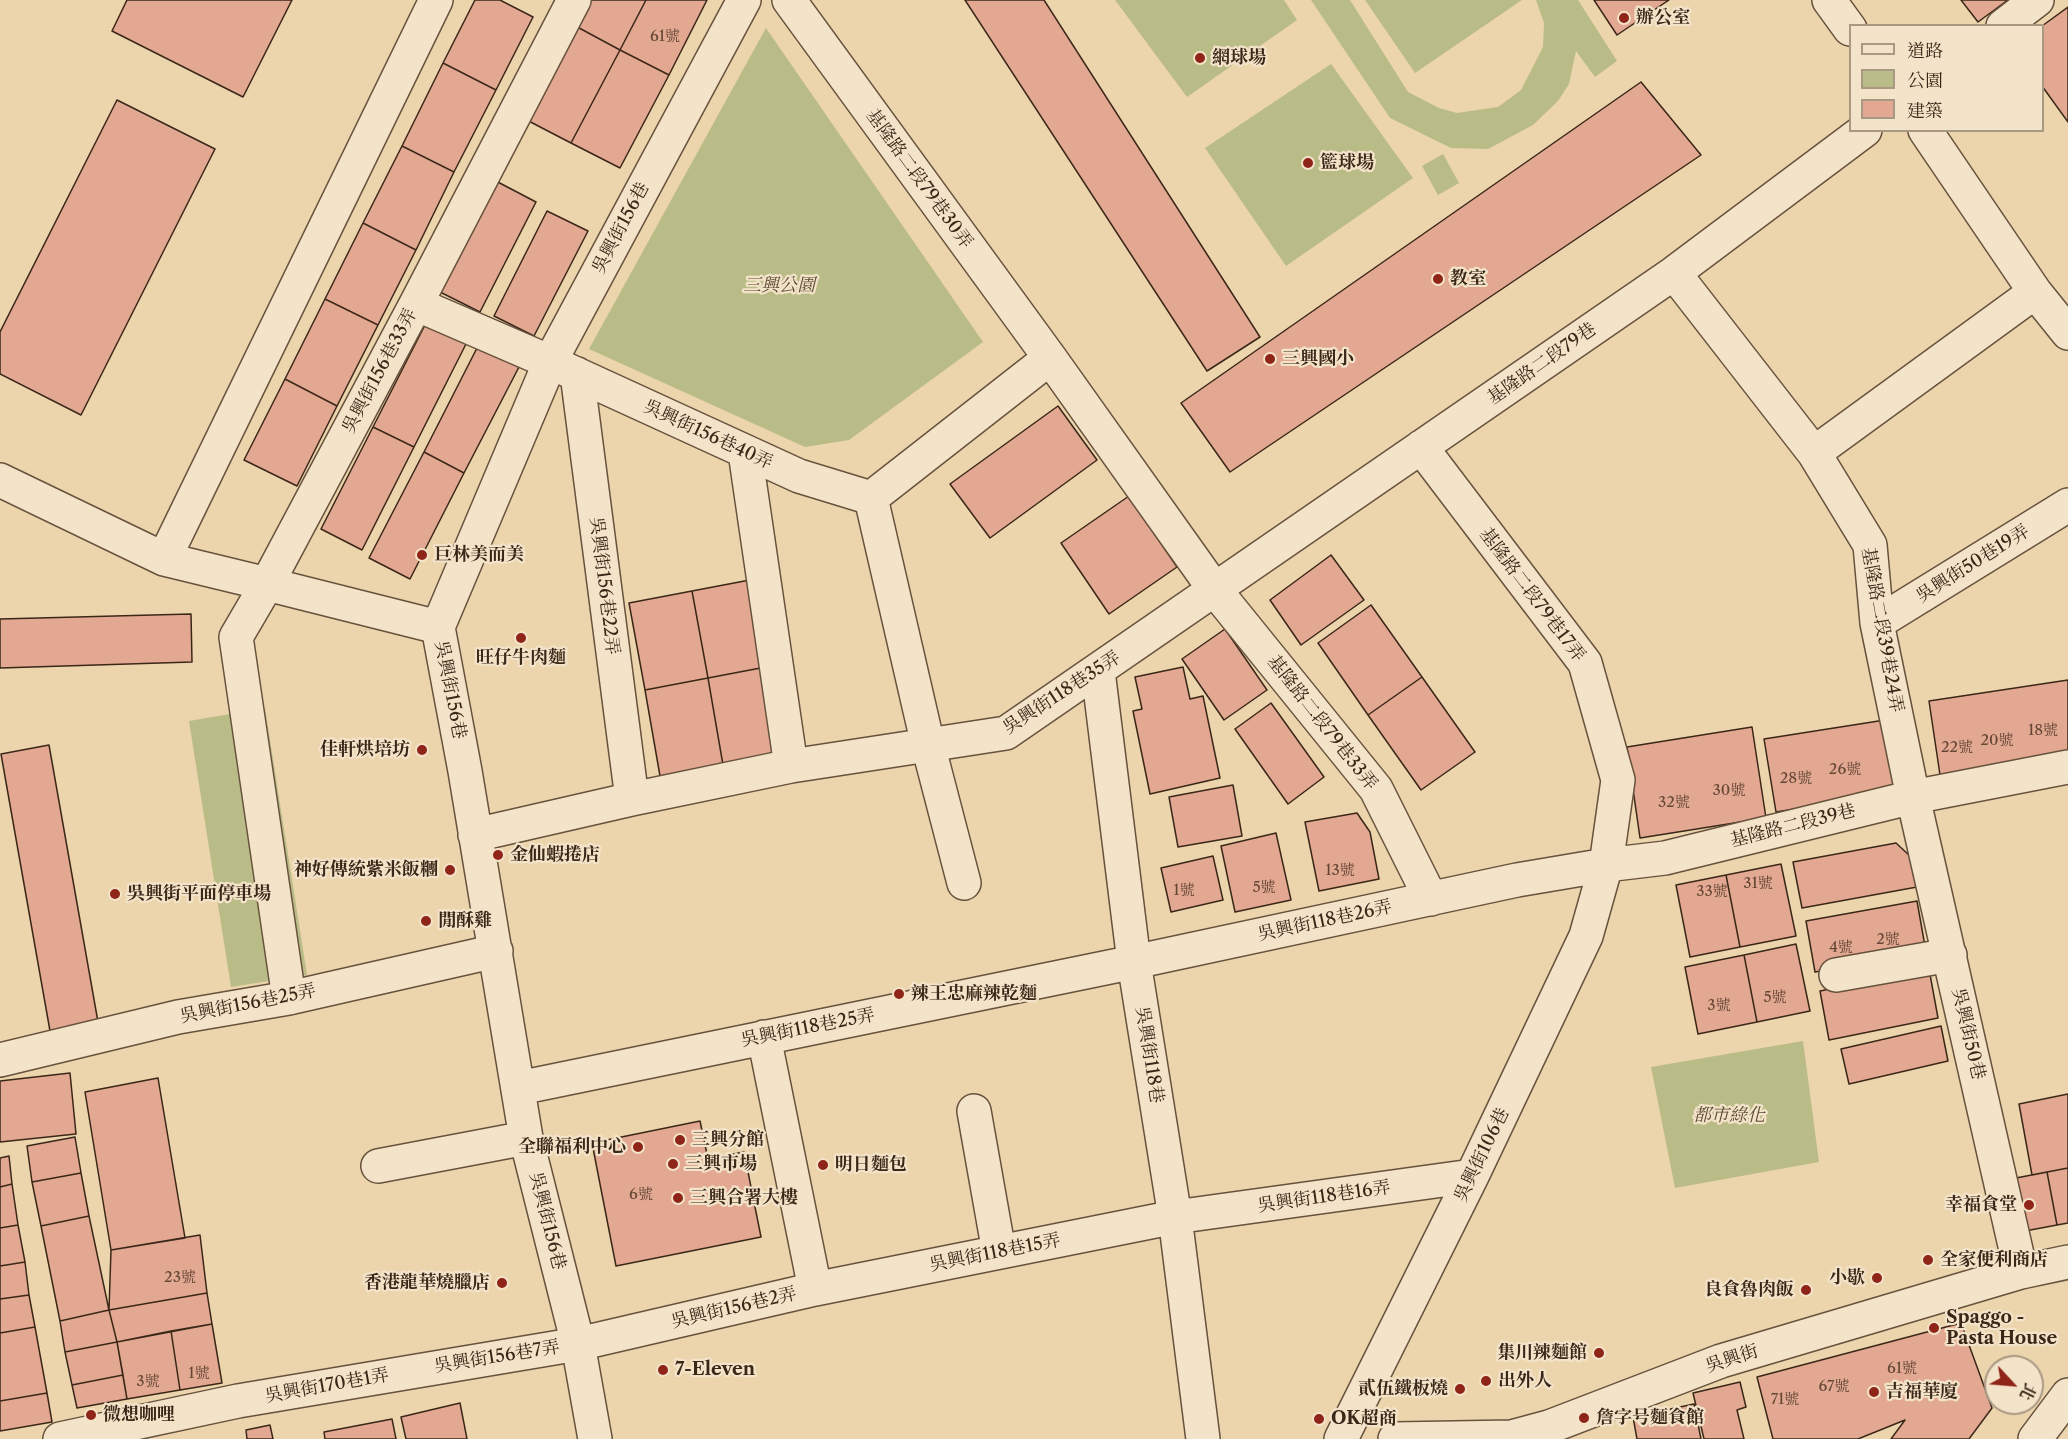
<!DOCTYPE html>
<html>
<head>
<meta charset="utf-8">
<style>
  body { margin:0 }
  #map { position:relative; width:2068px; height:1439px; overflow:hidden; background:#ecd4ac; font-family:"Libre Caslon Text","Noto Serif TC",serif }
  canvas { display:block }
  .legend { position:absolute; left:1849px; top:24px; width:195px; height:108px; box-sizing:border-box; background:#f3e3c9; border:2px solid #a99882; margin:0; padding:8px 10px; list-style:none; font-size:18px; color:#3b2718 }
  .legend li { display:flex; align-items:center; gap:12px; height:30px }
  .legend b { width:30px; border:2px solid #a99882 }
  .north { position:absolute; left:1984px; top:1355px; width:60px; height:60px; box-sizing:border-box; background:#f3e3c9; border:2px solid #a99882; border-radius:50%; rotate:116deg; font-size:16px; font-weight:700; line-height:24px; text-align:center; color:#3b2718 }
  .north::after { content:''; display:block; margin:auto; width:21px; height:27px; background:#8f2418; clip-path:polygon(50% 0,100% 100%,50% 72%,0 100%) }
</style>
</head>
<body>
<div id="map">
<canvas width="2068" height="1439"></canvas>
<ul class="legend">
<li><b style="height:8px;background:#f3e3c9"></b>道路</li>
<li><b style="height:16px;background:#babc88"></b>公園</li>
<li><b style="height:16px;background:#e2a891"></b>建築</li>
</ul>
<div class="north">北</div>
</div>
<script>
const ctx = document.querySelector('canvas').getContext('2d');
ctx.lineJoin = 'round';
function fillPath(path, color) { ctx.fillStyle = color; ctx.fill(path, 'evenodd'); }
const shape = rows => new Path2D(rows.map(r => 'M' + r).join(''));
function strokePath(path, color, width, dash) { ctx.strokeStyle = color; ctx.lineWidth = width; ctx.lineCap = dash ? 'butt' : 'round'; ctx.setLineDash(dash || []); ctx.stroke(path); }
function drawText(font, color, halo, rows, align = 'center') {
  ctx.font = font + ' "Libre Caslon Text","Noto Serif TC",serif'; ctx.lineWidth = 4.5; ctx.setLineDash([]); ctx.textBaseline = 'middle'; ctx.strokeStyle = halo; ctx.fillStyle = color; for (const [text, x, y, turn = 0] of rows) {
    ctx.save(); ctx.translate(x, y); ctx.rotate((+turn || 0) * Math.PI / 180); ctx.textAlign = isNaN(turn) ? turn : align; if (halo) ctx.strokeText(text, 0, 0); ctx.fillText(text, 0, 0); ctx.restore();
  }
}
fillPath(shape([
  [1115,0,1284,0,1297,20,1187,97],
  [1311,0,1350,0,1408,92,1439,108,1457,113,1498,107,1521,90,1543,47,1544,23,1536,0,1578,0,1617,61,1595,77,1576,51,1569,84,1558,101,1533,125,1488,149,1451,148,1390,118],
  [1365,0,1522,0,1415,73],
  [766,28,983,342,849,440,805,447,589,349],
  [1331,64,1413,178,1286,266,1205,148],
  [1443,154,1459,183,1438,195,1422,166],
  [265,708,307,975,231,987,189,721],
  [1803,1041,1819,1162,1675,1188,1651,1067]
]), '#babc88');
const building = shape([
  [127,0,292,0,243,97,112,31,127,0],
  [475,0,500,0,533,17,496,90,443,63,475,0],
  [580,0,646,0,620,50,568,22,580,0],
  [646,0,707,0,669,75,620,50,646,0],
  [965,0,1044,0,1260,337,1207,371,965,0],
  [1594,0,1669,0,1617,35,1594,0],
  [1961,0,2008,0,1978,22,1961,0],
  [2068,7,2068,122,2042,86,2042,26,2068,7],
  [568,22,620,50,571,143,519,116,568,22],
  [620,50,669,75,620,168,571,143,620,50],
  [443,63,496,90,454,172,402,146,443,63],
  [1641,82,1701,155,1230,472,1181,403,1641,82],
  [117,100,215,149,81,415,0,374,0,332,117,100],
  [402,146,454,172,416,250,363,223,402,146],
  [494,180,536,202,480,312,438,291,494,180],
  [547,211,588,231,534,336,494,316,547,211],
  [363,223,416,250,378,325,325,299,363,223],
  [325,299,378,325,337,406,285,379,325,299],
  [427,321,467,342,414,447,373,427,427,321],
  [478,346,519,367,464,473,424,452,478,346],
  [285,379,337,406,297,486,244,460,285,379],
  [1058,406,1097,460,990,538,950,484,1058,406],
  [373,427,414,447,362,550,321,529,373,427],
  [424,452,464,473,410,579,369,558,424,452],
  [1129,496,1177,567,1109,614,1061,543,1129,496],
  [1331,555,1364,600,1301,645,1270,600,1331,555],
  [755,579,771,666,708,678,692,591,755,579],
  [692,591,708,678,645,690,629,603,692,591],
  [1371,605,1422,677,1368,715,1318,643,1371,605],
  [191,614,192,662,0,668,0,619,191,614],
  [1225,629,1267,690,1224,720,1182,659,1225,629],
  [771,666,787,753,723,765,708,678,771,666],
  [1183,667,1190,699,1203,696,1220,778,1150,794,1133,711,1142,709,1135,677,1183,667],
  [1422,677,1475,752,1421,790,1368,715,1422,677],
  [708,678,723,765,660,776,645,690,708,678],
  [2068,680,2068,755,1940,775,1929,701,2068,680],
  [1271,703,1324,777,1288,804,1235,729,1271,703],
  [1885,720,1897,793,1776,812,1764,739,1885,720],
  [1752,727,1766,818,1640,838,1627,747,1752,727],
  [49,745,98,1022,50,1031,1,754,49,745],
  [1233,785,1242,836,1178,847,1169,797,1233,785],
  [1357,813,1370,832,1379,879,1319,891,1305,822,1357,813],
  [1276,833,1291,900,1235,912,1221,846,1276,833],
  [1896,843,1911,857,1917,887,1802,908,1793,862,1896,843],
  [1213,856,1223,900,1171,912,1161,868,1213,856],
  [1781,864,1796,936,1740,947,1726,875,1781,864],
  [1726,875,1740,947,1690,957,1676,885,1726,875],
  [1917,901,1926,952,1815,972,1806,921,1917,901],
  [1796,944,1810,1011,1757,1022,1744,955,1796,944],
  [1744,955,1757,1022,1698,1034,1685,967,1744,955],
  [1929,969,1938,1018,1829,1040,1820,991,1929,969],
  [1941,1026,1948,1061,1849,1084,1841,1049,1941,1026],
  [70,1073,76,1134,0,1142,0,1081,70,1073],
  [158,1078,185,1238,111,1250,85,1092,158,1078],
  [2068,1094,2068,1168,2032,1175,2019,1104,2068,1094],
  [700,1121,708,1159,744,1152,761,1237,616,1266,592,1143,700,1121],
  [75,1137,81,1173,32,1182,27,1146,75,1137],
  [9,1156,12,1184,0,1187,0,1158,9,1156],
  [2068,1168,2068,1223,2057,1225,2047,1172,2068,1168],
  [2047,1172,2057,1225,2025,1231,2016,1178,2047,1172],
  [81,1173,89,1216,41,1226,32,1182,81,1173],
  [12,1184,18,1225,0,1228,0,1187,12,1184],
  [89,1216,109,1310,60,1321,41,1226,89,1216],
  [18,1225,25,1262,0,1266,0,1228,18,1225],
  [200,1235,207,1293,109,1310,111,1250,200,1235],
  [25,1262,29,1295,0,1299,0,1266,25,1262],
  [207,1293,212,1324,117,1342,109,1310,207,1293],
  [29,1295,35,1327,0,1333,0,1299,29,1295],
  [109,1310,117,1342,65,1352,60,1321,109,1310],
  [1961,1323,1992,1408,1969,1439,1891,1439,1905,1420,1858,1439,1773,1439,1757,1377,1961,1323],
  [212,1324,222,1383,180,1390,171,1331,212,1324],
  [35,1327,47,1393,0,1401,0,1333,35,1327],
  [171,1331,180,1390,127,1399,117,1342,171,1331],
  [117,1342,123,1375,72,1385,65,1352,117,1342],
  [123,1375,127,1399,77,1408,72,1385,123,1375],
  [1740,1382,1746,1407,1737,1410,1744,1439,1704,1439,1693,1393,1740,1382],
  [47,1393,52,1422,0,1431,0,1401,47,1393],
  [460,1403,467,1439,406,1439,401,1417,460,1403],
  [1694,1404,1701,1439,1637,1439,1633,1417,1694,1404],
  [392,1419,396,1439,325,1439,324,1432,392,1419],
  [270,1425,273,1439,247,1439,246,1430,270,1425]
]);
fillPath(building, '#e2a891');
strokePath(building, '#3b2718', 1.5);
const minor = shape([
  [789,0,1050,358,1215,590,1376,789,1431,899],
  [1829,0,1850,29],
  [2003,26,2037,0],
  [1925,130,2035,292,2068,333],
  [1674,273,1814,453,1870,545,1877,623,1913,797,2021,1272],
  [416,304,550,362,799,476,871,498],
  [577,374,632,799],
  [745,452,791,766],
  [1814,453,2035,292],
  [0,480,164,559,267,584,236,637,289,998],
  [871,498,928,745,964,883],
  [871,498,1050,358],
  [164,559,436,0],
  [1877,623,2068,505],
  [438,627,267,584,416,304,574,0],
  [1098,671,1134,962,1175,1217,1203,1439],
  [475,835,632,799,791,766,1006,733,1674,273,1865,130],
  [1836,975,1950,955],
  [764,1037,815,1289],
  [0,1060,178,1017,289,998,496,951],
  [519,1088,1134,962,1517,880,1606,865,1665,858,1913,797,2068,767],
  [974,1111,999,1252],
  [378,1166,526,1138],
  [60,1439,238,1401,578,1344,815,1289,1175,1217,1472,1176],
  [595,1439,578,1344,526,1138,465,771,438,627,550,362,744,0],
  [1341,1439,1472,1176,1586,936,1606,865,1618,780,1585,663,1421,447],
  [1395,1439,1512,1437,1549,1427,1721,1361,2021,1272,2068,1262],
  [2035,1439,2068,1395]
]);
strokePath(minor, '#67523d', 36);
strokePath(minor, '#f3e3c9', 33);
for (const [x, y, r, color] of [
  [1624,18,6,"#8f2418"],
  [1200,58,6,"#8f2418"],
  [1308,163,6,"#8f2418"],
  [1438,279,6,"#8f2418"],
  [1270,359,6,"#8f2418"],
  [422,555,6,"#8f2418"],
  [521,638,6,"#8f2418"],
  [422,750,6,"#8f2418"],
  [498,855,6,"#8f2418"],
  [450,870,6,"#8f2418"],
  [115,894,6,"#8f2418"],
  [426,921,6,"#8f2418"],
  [899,994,6,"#8f2418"],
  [680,1140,6,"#8f2418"],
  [638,1147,6,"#8f2418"],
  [673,1164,6,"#8f2418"],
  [823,1165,6,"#8f2418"],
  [678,1198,6,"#8f2418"],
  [2029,1205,6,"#8f2418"],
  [1928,1260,6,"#8f2418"],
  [1877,1278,6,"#8f2418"],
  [502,1283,6,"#8f2418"],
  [1806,1290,6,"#8f2418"],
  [1934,1328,6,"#8f2418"],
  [1599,1353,6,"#8f2418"],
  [663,1370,6,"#8f2418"],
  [1486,1381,6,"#8f2418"],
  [1460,1389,6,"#8f2418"],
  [1874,1392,6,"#8f2418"],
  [91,1415,6,"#8f2418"],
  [1584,1418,6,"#8f2418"],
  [1319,1419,6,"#8f2418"]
]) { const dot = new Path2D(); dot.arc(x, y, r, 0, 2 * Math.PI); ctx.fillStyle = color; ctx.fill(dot); strokePath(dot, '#f3e3c9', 2); }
drawText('15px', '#654736', null, [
  ["61號",665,37],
  ["18號",2043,731],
  ["20號",1997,741],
  ["22號",1957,748],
  ["26號",1845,770],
  ["28號",1796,779],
  ["30號",1729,791],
  ["32號",1674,803],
  ["13號",1340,871],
  ["31號",1758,884],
  ["5號",1264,888],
  ["1號",1184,891],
  ["33號",1712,892],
  ["2號",1888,940],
  ["4號",1841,948],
  ["5號",1775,998],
  ["3號",1719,1006],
  ["6號",641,1195],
  ["23號",180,1278],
  ["61號",1902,1369],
  ["1號",199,1374],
  ["3號",148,1382],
  ["67號",1834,1387],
  ["71號",1785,1400]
]);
drawText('bold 18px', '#3b2718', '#f3e3c9', [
  ["辦公室",1636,18],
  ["網球場",1212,58],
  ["籃球場",1320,163],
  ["教室",1450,279],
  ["三興國小",1282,359],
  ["巨林美而美",434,555],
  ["旺仔牛肉麵",521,658,"center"],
  ["佳軒烘培坊",410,750,"right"],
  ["金仙蝦捲店",510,855],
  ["神好傳統紫米飯糰",438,870,"right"],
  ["吳興街平面停車場",127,894],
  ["閒酥雞",438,921],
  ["辣王忠麻辣乾麵",911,994],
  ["三興分館",692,1140],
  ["全聯福利中心",626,1147,"right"],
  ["三興市場",685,1164],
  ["明日麵包",835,1165],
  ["三興合署大樓",690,1198],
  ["幸福食堂",2017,1205,"right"],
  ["全家便利商店",1940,1260],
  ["小歇",1865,1278,"right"],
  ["香港龍華燒臘店",490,1283,"right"],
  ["良食魯肉飯",1794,1290,"right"],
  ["Spaggo -",1946,1318],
  ["Pasta House",1946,1339],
  ["集川辣麵館",1587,1353,"right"],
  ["7-Eleven",675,1370],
  ["出外人",1498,1381],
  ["貳伍鐵板燒",1448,1389,"right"],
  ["吉福華廈",1886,1392],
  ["微想咖哩",103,1415],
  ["詹字号麵食館",1596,1418],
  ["OK超商",1331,1419]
], 'left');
drawText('18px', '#3b2718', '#f3e3c9', [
  ["基隆路二段79巷30弄",919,179,54],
  ["吳興街156巷",621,228,-62],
  ["基隆路二段79巷",1542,364,-35],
  ["吳興街156巷33弄",380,371,-62],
  ["吳興街156巷40弄",708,435,25],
  ["吳興街50巷19弄",1973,564,-32],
  ["吳興街156巷22弄",604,586,83],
  ["基隆路二段79巷17弄",1532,595,53],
  ["基隆路二段39巷24弄",1882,630,80],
  ["吳興街156巷",450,690,79],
  ["吳興街118巷35弄",1062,693,-33],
  ["基隆路二段79巷33弄",1322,723,52],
  ["基隆路二段39巷",1793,826,-14],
  ["吳興街118巷26弄",1325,921,-12],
  ["吳興街156巷25弄",248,1004,-11],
  ["吳興街118巷25弄",808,1028,-11],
  ["吳興街50巷",1968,1034,77],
  ["吳興街118巷",1149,1055,81],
  ["吳興街106巷",1482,1155,-64],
  ["吳興街118巷16弄",1324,1197,-8],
  ["吳興街156巷",547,1221,76],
  ["吳興街118巷15弄",995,1253,-11],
  ["吳興街156巷2弄",734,1308,-13],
  ["吳興街156巷7弄",497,1357,-9],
  ["吳興街",1732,1359,-18],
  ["吳興街170巷1弄",327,1386,-10]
]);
drawText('italic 18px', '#5b4c34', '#f3e3c9', [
  ["三興公園",779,286],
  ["都市綠化",1729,1116]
]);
</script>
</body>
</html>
